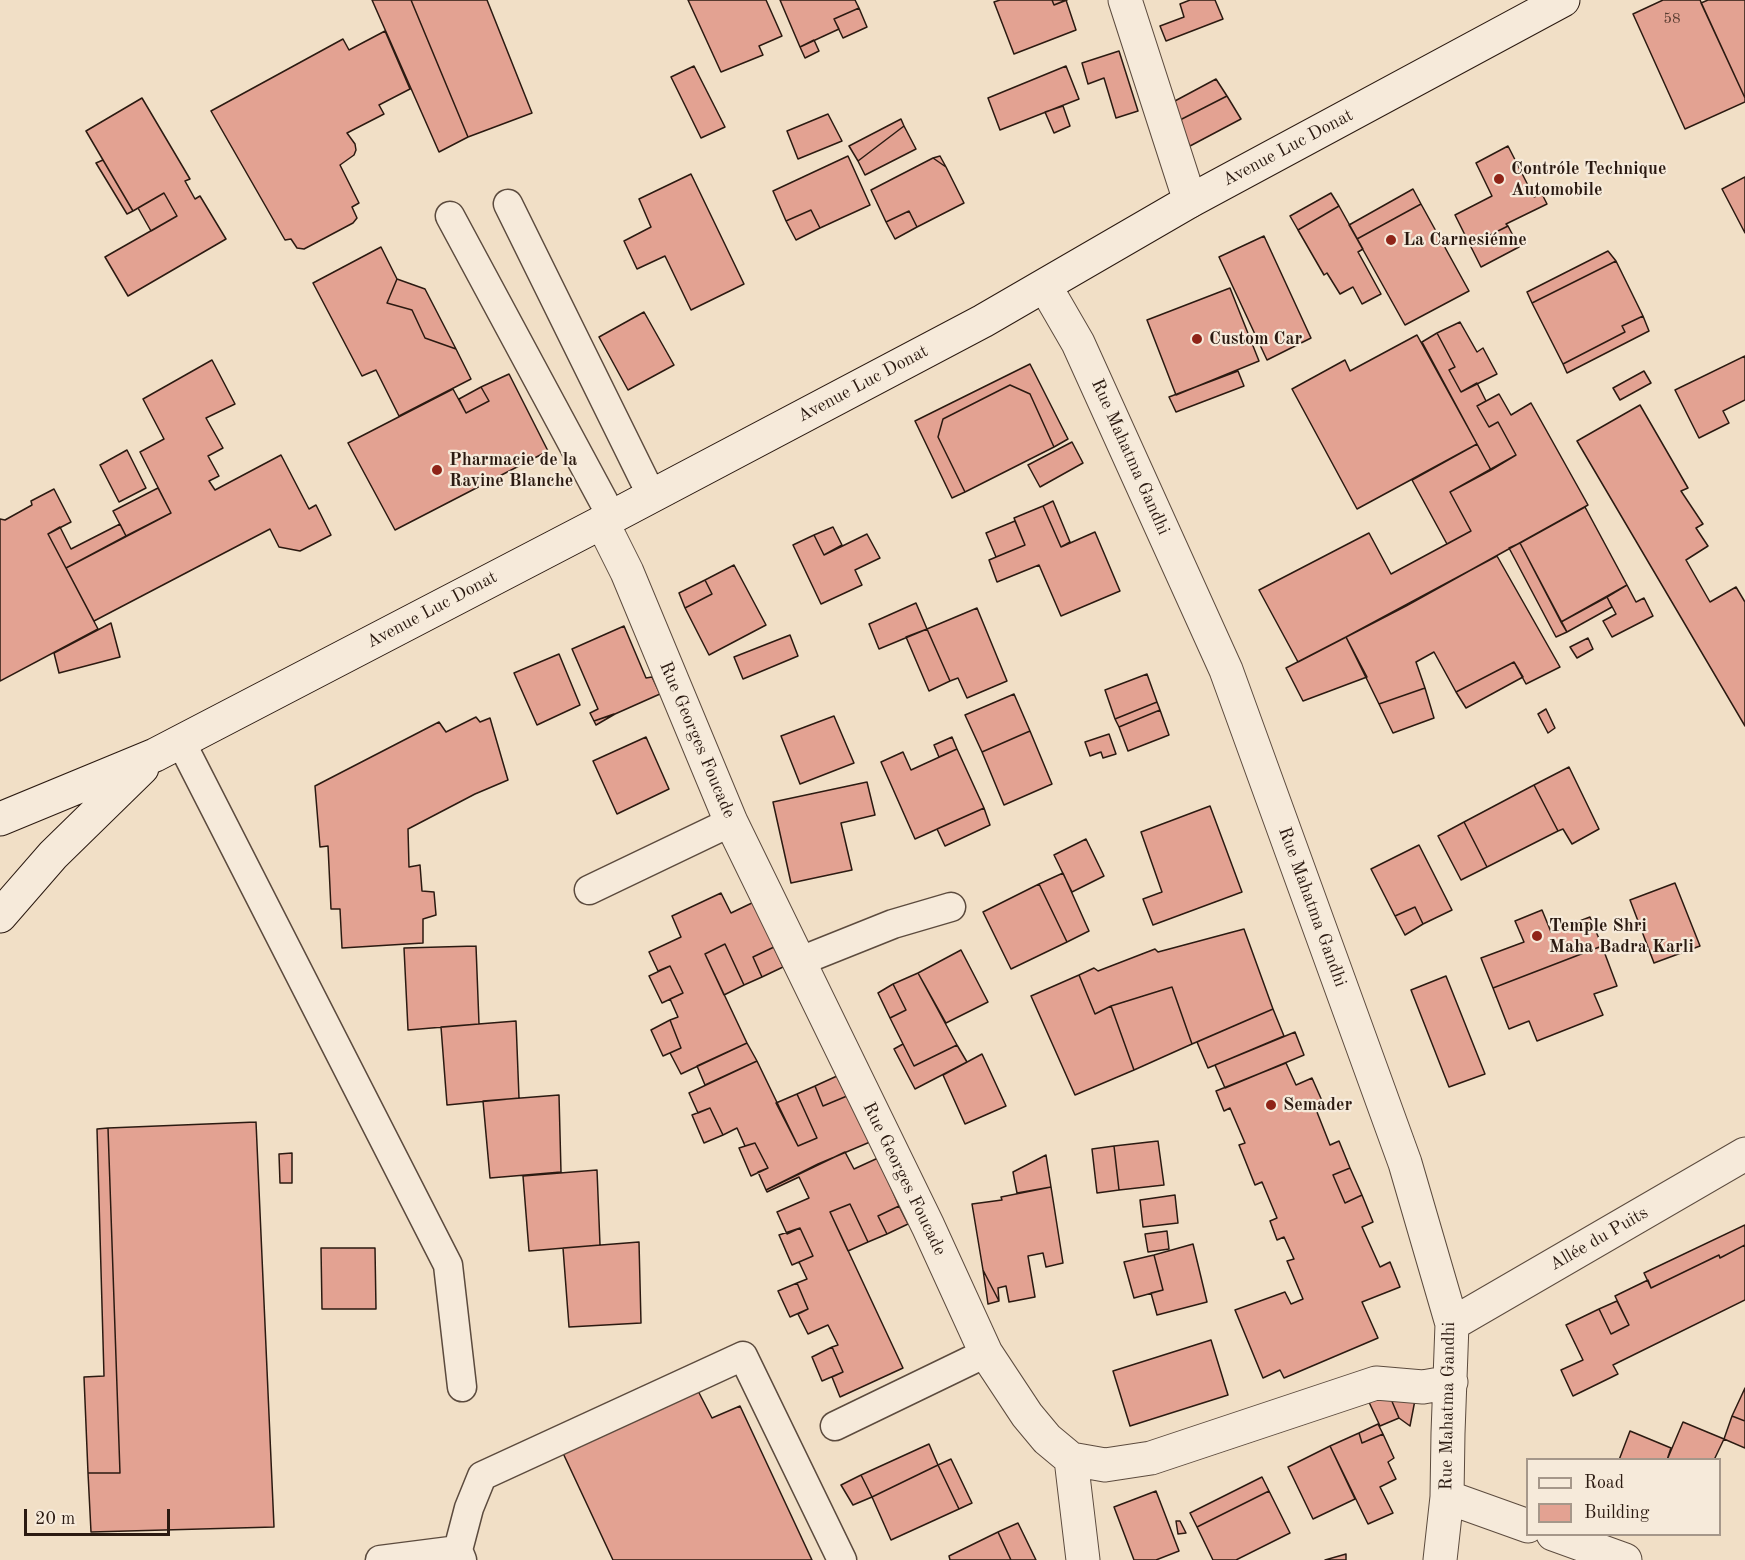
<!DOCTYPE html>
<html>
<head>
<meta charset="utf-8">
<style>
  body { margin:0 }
  #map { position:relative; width:1745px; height:1560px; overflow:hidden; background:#f1dfc6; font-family:"Old Standard TT",serif }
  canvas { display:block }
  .legend { position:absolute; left:1526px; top:1458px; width:195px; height:78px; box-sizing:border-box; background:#f6eada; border:2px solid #a5978a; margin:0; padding:8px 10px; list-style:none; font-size:18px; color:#2b1a11 }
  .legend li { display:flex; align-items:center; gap:12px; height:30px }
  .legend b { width:30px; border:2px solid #a5978a }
  .scale { position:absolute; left:24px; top:1509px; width:146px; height:27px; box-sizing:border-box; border:3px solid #2b1a11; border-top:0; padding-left:8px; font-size:18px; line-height:21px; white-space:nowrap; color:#2b1a11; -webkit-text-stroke:4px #f6eada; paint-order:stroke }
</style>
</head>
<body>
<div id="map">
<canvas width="1745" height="1560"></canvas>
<ul class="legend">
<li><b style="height:8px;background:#f6eada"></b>Road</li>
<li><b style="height:16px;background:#e3a292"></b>Building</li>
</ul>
<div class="scale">20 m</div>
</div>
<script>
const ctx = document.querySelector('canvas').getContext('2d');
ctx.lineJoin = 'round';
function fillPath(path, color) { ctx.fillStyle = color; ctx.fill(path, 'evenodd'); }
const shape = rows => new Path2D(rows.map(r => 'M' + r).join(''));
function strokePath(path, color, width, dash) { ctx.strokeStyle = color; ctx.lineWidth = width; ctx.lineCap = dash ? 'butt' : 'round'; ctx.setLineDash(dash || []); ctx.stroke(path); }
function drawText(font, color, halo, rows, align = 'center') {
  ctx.font = font + ' "Old Standard TT",serif'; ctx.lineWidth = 4.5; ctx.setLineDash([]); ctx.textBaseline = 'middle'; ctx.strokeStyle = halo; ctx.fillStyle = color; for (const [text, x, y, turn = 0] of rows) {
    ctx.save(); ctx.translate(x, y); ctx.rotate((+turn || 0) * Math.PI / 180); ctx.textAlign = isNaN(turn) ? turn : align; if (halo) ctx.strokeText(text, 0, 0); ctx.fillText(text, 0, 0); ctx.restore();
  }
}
const building = shape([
  [372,0,411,0,468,137,439,152,372,0],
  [411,0,487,0,532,113,468,137,411,0],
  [688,0,766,0,782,36,759,46,763,55,721,72,688,0],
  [780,0,855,0,859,8,834,19,839,29,800,47,780,0],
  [1000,0,1052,0,1054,5,1066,0,1076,30,1014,54,994,2,1000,0],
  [1052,0,1067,0,1054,5,1052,0],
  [1190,0,1215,0,1223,19,1166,41,1160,26,1184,17,1180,4,1190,0],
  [1663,0,1700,0,1745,98,1745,102,1685,129,1633,14,1663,0],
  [1708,0,1745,0,1745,98,1701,3,1708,0],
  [859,8,867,27,843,38,834,19,859,8],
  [385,31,410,89,379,105,384,114,347,133,355,144,356,150,354,155,340,165,359,203,352,207,357,218,353,223,304,249,297,248,291,239,285,240,211,111,343,39,349,50,385,31],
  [814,40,819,51,805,58,800,47,814,40],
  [1119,51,1138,111,1116,118,1104,78,1088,84,1082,63,1119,51],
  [694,66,725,127,701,138,671,77,694,66],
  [1066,66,1079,99,1000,130,988,98,1066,66],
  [1216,79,1227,96,1178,121,1173,102,1216,79],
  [1227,96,1241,119,1190,146,1178,121,1227,96],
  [142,98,190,179,185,181,195,199,200,196,226,239,128,296,105,257,177,216,164,193,133,211,86,131,142,98],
  [1063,106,1070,126,1054,133,1045,112,1063,106],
  [828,114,842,141,798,159,787,131,828,114],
  [901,119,904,126,858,161,849,146,901,119],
  [904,126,916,149,865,175,858,161,904,126],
  [1508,146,1534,197,1542,194,1547,204,1506,224,1508,226,1470,245,1455,215,1492,196,1476,163,1508,146],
  [848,156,870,205,820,228,811,210,786,221,773,191,848,156],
  [940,156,946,167,933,158,940,156],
  [933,158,946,167,964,203,917,227,909,211,886,222,871,190,933,158],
  [103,160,133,211,127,214,96,163,103,160],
  [691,174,744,284,691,310,665,256,637,269,624,241,651,227,639,199,691,174],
  [1745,177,1745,233,1722,189,1745,177],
  [1413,189,1421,204,1357,239,1349,225,1413,189],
  [164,193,177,216,151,231,138,208,164,193],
  [1331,193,1339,206,1298,230,1290,216,1331,193],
  [1421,204,1469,291,1405,325,1357,239,1421,204],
  [1339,206,1363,249,1358,252,1381,294,1362,304,1353,287,1340,294,1327,273,1324,275,1298,230,1339,206],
  [811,210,820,228,796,240,786,221,811,210],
  [909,211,917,227,895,239,886,222,909,211],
  [1508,226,1519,247,1481,267,1470,245,1508,226],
  [1264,236,1311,338,1267,360,1219,257,1264,236],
  [381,247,397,279,387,303,412,310,425,338,456,349,471,379,399,416,376,370,362,376,313,283,381,247],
  [1608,251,1616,261,1532,303,1527,292,1608,251],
  [1616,261,1643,316,1622,326,1625,332,1563,364,1532,303,1616,261],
  [397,279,425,289,456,349,425,338,412,310,387,303,397,279],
  [1230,288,1259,361,1176,395,1147,320,1230,288],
  [644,312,674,365,628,390,599,337,644,312],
  [1643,316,1649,331,1567,373,1563,364,1625,332,1622,326,1643,316],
  [1460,322,1477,352,1483,348,1497,374,1461,392,1449,370,1455,367,1437,333,1460,322],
  [1437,333,1455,367,1449,370,1461,392,1477,383,1486,401,1477,406,1489,427,1498,422,1516,455,1491,470,1422,342,1437,333],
  [1417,335,1477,444,1357,509,1292,389,1345,360,1350,371,1417,335],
  [1745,356,1745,400,1723,411,1729,423,1699,438,1675,390,1745,356],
  [212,360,235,404,206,418,223,448,208,456,219,476,209,481,215,490,281,455,309,509,316,505,331,535,300,551,279,547,270,529,94,621,66,568,171,513,140,452,164,439,143,399,212,360],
  [1030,364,1068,439,1054,447,1030,394,1010,385,943,419,938,437,965,492,952,498,915,421,1030,364],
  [1238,371,1244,386,1176,412,1169,397,1238,371],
  [1644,371,1651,383,1620,400,1613,388,1644,371],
  [509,374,548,451,395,530,348,443,453,389,466,413,489,401,481,387,509,374],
  [1010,385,1030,394,1054,447,965,492,938,437,943,419,1010,385],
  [481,387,489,401,466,413,459,399,481,387],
  [1499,394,1511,415,1531,403,1588,505,1406,606,1298,662,1259,590,1369,533,1391,574,1471,531,1450,492,1516,455,1498,422,1489,427,1477,406,1499,394],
  [1640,405,1688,488,1681,491,1703,524,1696,528,1708,546,1686,560,1710,602,1736,587,1745,602,1745,726,1577,441,1640,405],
  [1072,442,1083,463,1040,487,1028,465,1072,442],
  [1477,444,1491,470,1450,492,1471,531,1447,544,1412,480,1477,444],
  [127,450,146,488,119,502,100,465,127,450],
  [158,488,171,513,126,536,113,511,158,488],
  [54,489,71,522,48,534,98,629,0,681,0,519,5,520,32,505,31,501,54,489],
  [1053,501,1070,542,1061,547,1043,506,1053,501],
  [1043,506,1061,547,1095,532,1120,591,1061,616,1039,565,997,582,989,560,1025,545,1014,518,1043,506],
  [1585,507,1627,585,1561,622,1520,543,1585,507],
  [1015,521,1025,545,996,557,986,533,1015,521],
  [120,524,126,536,66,568,48,534,60,527,71,549,120,524],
  [833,527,842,545,824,555,814,535,833,527],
  [867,534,880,558,855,570,862,585,821,604,793,545,814,535,824,555,867,534],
  [1520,543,1567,632,1556,637,1509,548,1520,543],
  [1497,556,1560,667,1526,684,1514,662,1456,692,1434,652,1416,662,1425,688,1379,704,1346,637,1497,556],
  [734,565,766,625,709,655,685,608,712,594,705,580,734,565],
  [705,580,712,594,685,608,679,593,705,580],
  [1627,585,1636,602,1644,598,1653,616,1612,637,1603,621,1616,614,1607,597,1627,585],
  [1607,597,1612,607,1567,632,1561,622,1607,597],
  [916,603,927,629,879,649,869,624,916,603],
  [977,608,1007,681,967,698,958,678,950,681,927,629,977,608],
  [111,623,120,657,59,673,54,653,111,623],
  [624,626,646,678,652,677,660,694,615,714,594,721,590,713,598,709,572,649,624,626],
  [927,629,950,681,929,691,906,637,927,629],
  [790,635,798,656,743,679,734,657,790,635],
  [1346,637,1367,677,1303,701,1286,668,1346,637],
  [1588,638,1593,649,1577,658,1570,647,1588,638],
  [559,654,580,705,537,725,514,673,559,654],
  [1514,662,1523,677,1466,708,1456,692,1514,662],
  [1147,674,1157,702,1115,719,1105,690,1147,674],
  [1425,688,1434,718,1393,733,1379,704,1425,688],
  [1014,694,1030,731,982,752,965,715,1014,694],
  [1157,702,1160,710,1119,727,1115,719,1157,702],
  [1546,709,1555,728,1548,733,1538,714,1546,709],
  [1160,710,1169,735,1128,751,1119,727,1160,710],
  [615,714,596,725,594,721,614,714,615,714],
  [834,716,854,763,800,784,781,736,834,716],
  [476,717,480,722,490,718,508,780,475,794,408,829,409,867,420,865,422,891,434,892,436,915,423,919,423,943,342,948,340,909,331,909,328,846,320,847,315,786,439,722,446,732,476,717],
  [1030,731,1052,784,1004,805,982,752,1030,731],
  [1109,734,1116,754,1103,758,1101,752,1090,756,1085,742,1109,734],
  [646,737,669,789,617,814,593,761,646,737],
  [952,737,957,749,939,757,934,745,952,737],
  [957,749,984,808,915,839,881,762,903,752,911,770,957,749],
  [1569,767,1599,829,1572,844,1563,829,1558,831,1534,785,1569,767],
  [867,782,875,815,841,823,852,870,791,883,773,802,867,782],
  [1534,785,1558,831,1487,867,1464,822,1534,785],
  [1210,806,1242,892,1153,925,1143,899,1162,892,1141,832,1210,806],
  [984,808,990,825,945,846,937,829,984,808],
  [1464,822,1487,867,1461,880,1438,836,1464,822],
  [1086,839,1104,876,1072,892,1054,855,1086,839],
  [1419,845,1452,910,1423,924,1415,907,1395,916,1371,869,1419,845],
  [1063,873,1089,931,1067,942,1039,884,1063,873],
  [1675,883,1700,946,1654,963,1630,900,1675,883],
  [1039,884,1067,942,1011,969,983,912,1039,884],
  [721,893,731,913,754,902,774,947,753,957,762,977,744,985,725,944,705,954,747,1043,681,1074,670,1053,681,1048,670,1020,678,1017,670,999,683,993,670,966,658,971,649,952,681,937,672,916,721,893],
  [1415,907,1423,924,1405,935,1395,916,1415,907],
  [1542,910,1551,932,1590,917,1602,946,1493,988,1481,958,1524,942,1515,921,1542,910],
  [1244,929,1273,1009,1192,1044,1172,987,1111,1006,1095,1014,1079,975,1094,968,1098,971,1155,949,1158,952,1244,929],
  [725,944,744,985,724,995,705,954,725,944],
  [476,946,479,1024,408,1030,404,948,476,946],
  [1602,946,1617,986,1594,994,1603,1015,1537,1041,1529,1021,1509,1029,1493,988,1602,946],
  [774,947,783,967,762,977,753,957,774,947],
  [961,950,988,1002,946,1023,918,973,961,950],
  [670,966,683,993,662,1003,649,976,670,966],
  [918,973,957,1045,914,1066,890,1018,906,1010,893,984,918,973],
  [1079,975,1095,1014,1111,1006,1134,1070,1075,1095,1031,996,1079,975],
  [1446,976,1485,1074,1449,1087,1411,990,1446,976],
  [893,984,906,1010,890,1018,878,993,893,984],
  [1172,987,1192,1044,1134,1070,1111,1006,1172,987],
  [1273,1009,1284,1036,1208,1068,1197,1042,1273,1009],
  [670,1020,681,1048,663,1056,651,1030,670,1020],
  [516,1021,519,1098,447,1105,441,1027,516,1021],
  [1295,1032,1304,1055,1225,1088,1215,1065,1295,1032],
  [747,1043,757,1061,705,1085,697,1066,747,1043],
  [903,1044,914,1066,957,1045,967,1062,915,1089,894,1049,903,1044],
  [982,1054,1006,1106,965,1124,943,1075,982,1054],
  [757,1061,798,1146,817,1138,797,1094,815,1086,823,1106,847,1096,870,1142,818,1164,766,1190,758,1172,768,1168,755,1143,745,1146,737,1128,723,1135,710,1108,698,1113,689,1093,757,1061],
  [1286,1063,1296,1085,1312,1078,1323,1103,1315,1107,1330,1145,1339,1141,1350,1168,1333,1175,1345,1203,1362,1195,1373,1222,1362,1227,1380,1267,1390,1262,1400,1287,1362,1302,1378,1338,1284,1378,1280,1370,1263,1378,1235,1310,1285,1292,1291,1304,1303,1299,1287,1261,1294,1259,1284,1237,1277,1240,1270,1221,1277,1218,1262,1182,1255,1185,1239,1145,1245,1143,1230,1108,1224,1111,1216,1091,1286,1063],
  [837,1076,847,1096,823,1106,815,1086,837,1076],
  [797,1094,817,1138,798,1146,776,1103,797,1094],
  [559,1095,561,1172,490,1178,483,1101,559,1095],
  [710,1108,723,1135,704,1143,692,1115,710,1108],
  [256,1122,274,1527,91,1532,88,1473,120,1473,108,1128,256,1122],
  [108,1128,120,1473,88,1473,84,1377,104,1376,97,1129,108,1128],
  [1158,1141,1164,1185,1119,1190,1114,1146,1158,1141],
  [755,1143,768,1168,751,1176,739,1148,755,1143],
  [1114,1146,1119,1190,1097,1193,1092,1149,1114,1146],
  [845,1152,854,1169,878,1158,899,1206,878,1216,887,1234,868,1242,850,1204,830,1212,903,1368,840,1397,832,1377,843,1372,832,1347,838,1345,828,1325,808,1334,798,1314,808,1309,797,1283,807,1279,799,1262,813,1256,800,1228,787,1234,777,1212,809,1198,799,1177,767,1192,766,1190,845,1152],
  [292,1153,292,1183,280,1183,279,1154,292,1153],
  [1046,1155,1051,1187,1017,1193,1013,1172,1046,1155],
  [1350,1168,1362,1195,1345,1203,1333,1175,1350,1168],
  [597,1170,600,1245,529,1251,523,1176,597,1170],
  [1051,1187,1063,1263,1046,1267,1043,1253,1028,1256,1035,1297,1009,1302,1006,1286,998,1288,999,1301,983,1270,972,1204,1002,1200,1001,1197,1051,1187],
  [1175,1195,1178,1223,1143,1227,1140,1200,1175,1195],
  [850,1204,868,1242,848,1251,830,1212,850,1204],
  [899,1206,908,1224,887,1234,878,1216,899,1206],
  [1745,1225,1745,1245,1720,1258,1719,1255,1651,1288,1644,1273,1745,1225],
  [800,1228,813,1256,792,1265,779,1235,800,1228],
  [1167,1231,1169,1249,1148,1252,1145,1234,1167,1231],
  [639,1242,641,1323,569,1327,563,1248,639,1242],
  [1193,1244,1207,1302,1157,1315,1151,1293,1163,1290,1154,1255,1193,1244],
  [1745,1245,1745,1300,1613,1365,1618,1374,1573,1396,1561,1370,1583,1360,1566,1325,1599,1309,1611,1334,1629,1325,1615,1296,1648,1280,1651,1288,1719,1255,1720,1258,1745,1245],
  [321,1248,375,1248,376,1309,322,1309,321,1248],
  [1154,1255,1163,1290,1134,1298,1124,1262,1154,1255],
  [983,1270,999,1301,988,1304,983,1270],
  [797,1283,808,1309,790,1317,778,1291,797,1283],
  [1617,1301,1629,1325,1611,1334,1599,1309,1617,1301],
  [1211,1340,1228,1395,1130,1426,1113,1371,1211,1340],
  [832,1347,843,1372,822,1381,812,1357,832,1347],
  [696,1387,712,1418,740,1406,812,1560,613,1560,562,1451,696,1387],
  [1745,1388,1745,1421,1732,1416,1745,1388],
  [1388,1392,1399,1418,1380,1426,1368,1400,1388,1392],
  [1388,1392,1415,1400,1410,1426,1399,1418,1388,1392],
  [1732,1416,1745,1421,1745,1448,1724,1439,1732,1416],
  [1683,1422,1724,1439,1714,1460,1667,1460,1683,1422],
  [1378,1424,1383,1434,1362,1443,1359,1433,1378,1424],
  [1630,1431,1671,1448,1667,1460,1619,1460,1630,1431],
  [1359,1433,1362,1443,1383,1434,1394,1458,1388,1462,1396,1479,1380,1487,1393,1513,1368,1524,1330,1446,1359,1433],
  [929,1444,938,1465,872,1497,861,1475,929,1444],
  [1330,1446,1355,1499,1313,1519,1288,1467,1330,1446],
  [951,1459,972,1503,959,1509,938,1465,951,1459],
  [938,1465,959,1509,891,1540,872,1497,938,1465],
  [861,1475,872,1497,853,1505,841,1485,861,1475],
  [1262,1477,1269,1491,1197,1527,1190,1513,1262,1477],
  [1156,1491,1179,1551,1156,1560,1134,1560,1114,1507,1156,1491],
  [1269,1491,1290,1533,1236,1560,1213,1560,1197,1527,1269,1491],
  [1176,1521,1180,1521,1186,1533,1178,1534,1176,1521],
  [1018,1523,1036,1560,1011,1560,998,1532,1018,1523],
  [998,1532,1011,1560,950,1560,949,1556,998,1532],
  [1346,1554,1346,1560,1325,1560,1346,1554]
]);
fillPath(building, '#e3a292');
strokePath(building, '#2b1a11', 1.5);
const service = shape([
  [508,204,652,496],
  [450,216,612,517],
  [181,742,448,1265,462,1387],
  [589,890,731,822],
  [798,962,893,924,951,907],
  [835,1426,986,1353],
  [380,1560,458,1550],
  [462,1560,458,1550,469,1508,482,1476,743,1356,842,1560]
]);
const minor = shape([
  [1125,0,1190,201],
  [1045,286,1078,343,1226,670,1405,1163,1452,1324,1448,1433,1447,1497,1440,1560],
  [602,522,627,572,731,822,928,1226,986,1353,1027,1415,1047,1439,1071,1459,1105,1465,1151,1458,1376,1383,1423,1387,1451,1382],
  [1452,1324,1745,1154],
  [1071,1459,1083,1560],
  [1447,1497,1528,1526],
  [1553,1534,1625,1560]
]);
const secondary = shape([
  [0,819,155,755,612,517,983,321,1190,201,1563,0],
  [0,916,53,855,142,768]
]);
strokePath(service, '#5c4b3e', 31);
strokePath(minor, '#5c4b3e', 35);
strokePath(secondary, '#2b1a11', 35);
strokePath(service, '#f6eada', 28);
strokePath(minor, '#f6eada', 33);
strokePath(secondary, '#f6eada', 33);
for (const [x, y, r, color] of [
  [1499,179,6,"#8f2418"],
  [1391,240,6,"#8f2418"],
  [1197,339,6,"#8f2418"],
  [437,470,6,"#8f2418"],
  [1537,936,6,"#8f2418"],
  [1271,1105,6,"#8f2418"]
]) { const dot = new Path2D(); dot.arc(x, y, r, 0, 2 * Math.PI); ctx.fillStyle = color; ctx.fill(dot); strokePath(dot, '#f6eada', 2); }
drawText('15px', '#593c31', null, [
  ["58",1672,19]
]);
drawText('18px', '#2b1a11', '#f6eada', [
  ["Avenue Luc Donat",1288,148,-28],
  ["Avenue Luc Donat",863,384,-28],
  ["Rue Mahatma Gandhi",1130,457,66],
  ["Avenue Luc Donat",432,610,-28],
  ["Rue Georges Foucade",697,740,67],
  ["Rue Mahatma Gandhi",1312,907,70],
  ["Rue Georges Foucade",904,1179,64],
  ["Allée du Puits",1599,1239,-30],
  ["Rue Mahatma Gandhi",1448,1406,-89]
]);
drawText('bold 18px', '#2b1a11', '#f6eada', [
  ["Contróle Technique",1511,169],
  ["Automobile",1511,190],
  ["La Carnesiénne",1403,240],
  ["Custom Car",1209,339],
  ["Pharmacie de la",449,460],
  ["Ravine Blanche",449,481],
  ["Temple Shri",1549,926],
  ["Maha Badra Karli",1549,947],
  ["Semader",1283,1105]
], 'left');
</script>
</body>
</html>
